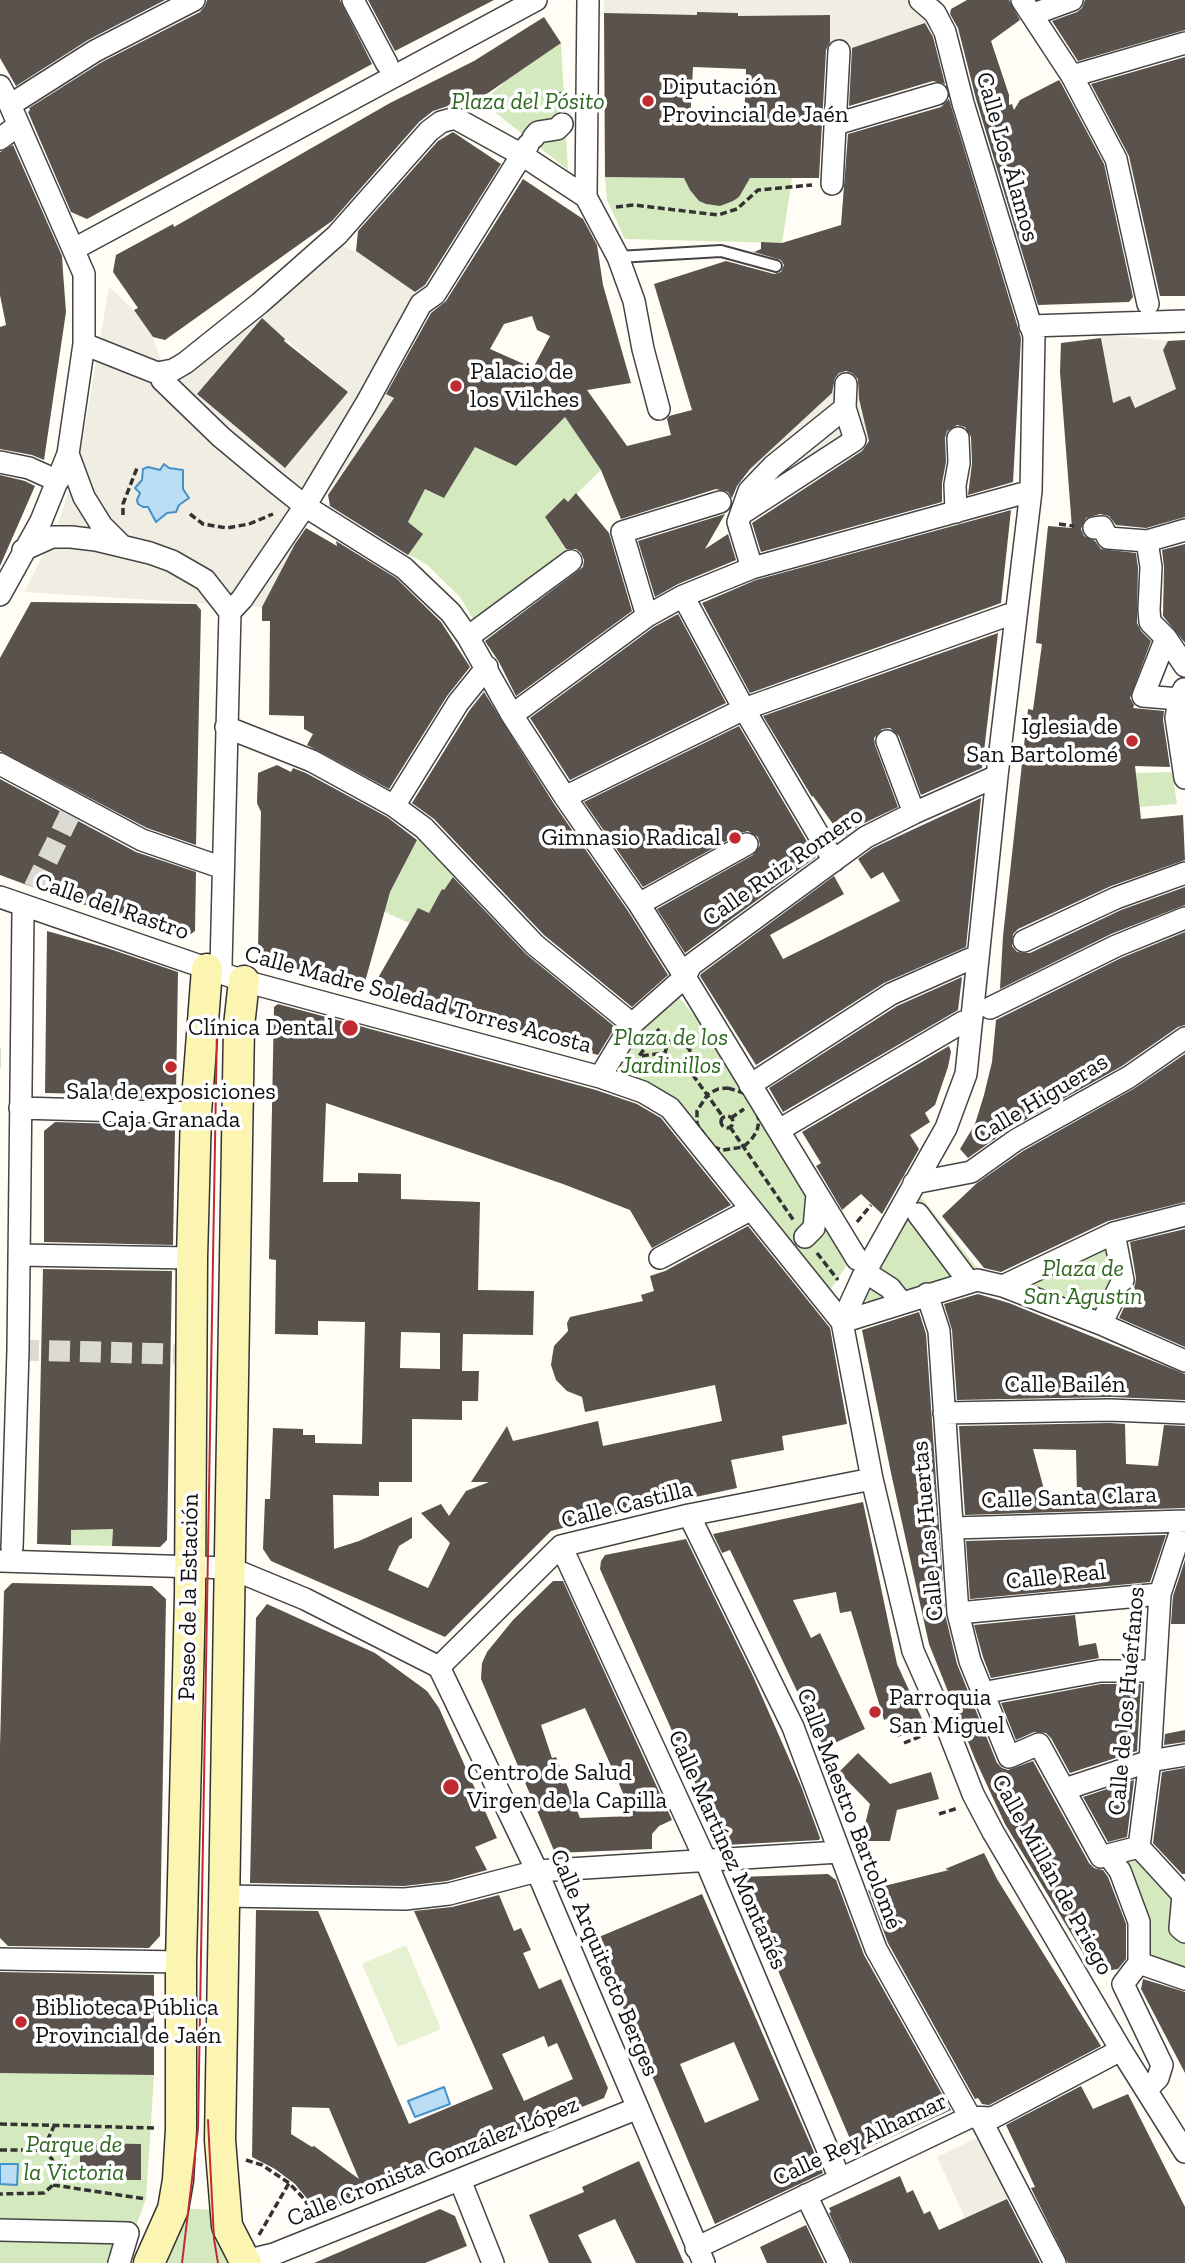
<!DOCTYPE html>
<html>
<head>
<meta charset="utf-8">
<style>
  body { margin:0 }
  canvas { display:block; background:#fffdf5 }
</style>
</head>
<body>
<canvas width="1185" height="2263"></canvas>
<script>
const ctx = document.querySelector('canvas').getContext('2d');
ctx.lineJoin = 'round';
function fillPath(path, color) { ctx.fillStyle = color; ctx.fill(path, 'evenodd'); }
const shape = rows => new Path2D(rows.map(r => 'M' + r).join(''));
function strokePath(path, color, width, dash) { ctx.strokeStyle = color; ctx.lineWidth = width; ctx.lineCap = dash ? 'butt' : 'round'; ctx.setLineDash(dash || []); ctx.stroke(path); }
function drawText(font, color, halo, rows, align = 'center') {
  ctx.font = font + ' "Zilla Slab",serif'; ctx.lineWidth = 7; ctx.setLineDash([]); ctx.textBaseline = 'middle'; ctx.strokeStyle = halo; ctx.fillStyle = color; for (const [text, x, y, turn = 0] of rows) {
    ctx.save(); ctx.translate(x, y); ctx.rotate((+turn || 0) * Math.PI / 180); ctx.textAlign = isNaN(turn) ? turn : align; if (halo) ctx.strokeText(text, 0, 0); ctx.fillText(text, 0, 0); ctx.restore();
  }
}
fillPath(shape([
  [561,43,568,170,482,102,506,81],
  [605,177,686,178,690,190,699,201,706,204,720,206,733,201,739,197,748,178,792,178,782,243,625,239,607,200],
  [565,417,601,470,568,502,563,498,545,518,568,553,476,624,460,597,426,564,408,554,423,534,408,522,425,489,444,498,475,446,516,466],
  [1172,772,1177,804,1139,807,1135,773],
  [420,835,454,876,444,890,442,889,429,913,418,908,409,923,383,911,390,892],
  [676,994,713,1038,849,1262,826,1296,683,1107,613,1061,632,1030],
  [917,1192,982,1274,871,1304,861,1297],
  [1097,1242,1106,1249,1113,1266,1114,1284,1096,1317,1024,1285],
  [71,1501,103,1529,113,1529,112,1546,71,1545],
  [1132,1853,1179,1898,1185,1939,1185,1971,1143,1959,1116,1859],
  [0,2072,154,2075,146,2199,122,2263,0,2263],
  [182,2208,213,2210,237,2263,158,2263]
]), '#d4e9be');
fillPath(shape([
  [406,1945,441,2029,398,2047,362,1964]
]), '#e5f1d0');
fillPath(shape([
  [604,0,940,0,947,8,932,21,850,49,830,52,830,15,738,16,738,13,698,12,697,15,604,13],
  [332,243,356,251,413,291,421,304,381,391,394,398,304,527,262,607,24,592,52,538,63,510,82,444,109,287,134,310,153,337,162,363,251,306,261,317],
  [261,318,348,392,285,467,197,394],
  [1101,334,1168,341,1163,350,1176,389,1135,408,1113,403],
  [854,382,869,441,733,523,731,503,750,469,840,385],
  [985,2134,1014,2196,965,2218,937,2157]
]), '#f0ede2');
const water = shape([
  [164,464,169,468,183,470,183,489,189,498,179,505,176,512,167,513,156,522,148,507,143,507,138,504,137,500,140,493,135,488,142,480,143,469,148,467,160,470,164,464],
  [444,2087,450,2104,415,2117,408,2101,444,2087],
  [0,2164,18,2164,17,2185,0,2184,0,2164]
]);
fillPath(water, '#bbdef5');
strokePath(water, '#4492ca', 2);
fillPath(shape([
  [0,0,165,0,88,40,16,86,0,58],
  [207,0,340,0,372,64,87,219,71,212,28,112,30,110,29,108,102,62,200,12,205,6],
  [368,0,494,0,395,51],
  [967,0,1009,0,1020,20,991,41,1009,95,1009,105,1012,104,1014,110,1020,100,1059,80,1061,83,1104,164,1133,297,1129,302,1038,305,976,99,958,28,950,14,951,9],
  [1085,0,1185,0,1185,30,1078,61,1052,21,1077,12,1082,8],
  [697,12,738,13,738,16,830,15,830,42,826,50,819,178,750,178,739,197,733,201,720,206,706,204,699,201,690,190,684,178,605,177,604,13,697,15],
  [693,67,746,69,744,125,690,123],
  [544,17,561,43,488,93,461,106,451,105,433,111,419,122,332,221,165,340,153,337,134,310,138,308,113,272,116,255,173,224,174,227,390,103,474,61],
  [925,23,933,37,945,84,933,81,849,106,852,48],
  [1185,57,1185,296,1160,296,1129,156,1091,84],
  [949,99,1021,338,1013,482,968,495,972,463,971,437,965,427,957,425,947,431,945,438,946,462,942,483,942,502,761,552,752,523,862,451,869,441,859,399,858,379,852,373,846,371,839,373,835,378,832,393,750,469,737,486,732,498,728,492,716,489,621,519,601,470,565,417,516,466,475,447,444,498,425,489,408,522,423,534,408,555,330,506,328,495,394,398,386,394,431,313,446,301,523,179,583,219,597,245,603,285,631,383,587,390,627,446,671,435,667,419,669,416,692,410,654,284,726,261,774,274,781,272,784,265,781,260,754,252,761,249,761,242,782,243,841,225,848,134,941,107],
  [532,316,537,330,550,336,533,368,490,349,504,324],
  [453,132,501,164,425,285,415,292,356,251,358,231,438,141],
  [13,145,62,256,63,272,66,312,44,460,32,455,0,449,0,327,6,325,0,295,0,152],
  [262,318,285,339,284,341,348,392,285,468,197,394],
  [1101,338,1113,403,1130,396,1135,408,1176,389,1163,350,1168,341,1185,340,1185,517,1146,528,1116,525,1109,516,1100,514,1086,518,1081,529,1084,536,1095,541,1101,549,1136,553,1138,568,1137,623,1141,631,1151,641,1130,698,1134,705,1133,708,1164,711,1163,720,1170,767,1135,766,1141,819,1183,815,1185,860,1111,886,1018,929,1013,934,1012,946,1017,952,1030,953,1121,910,1185,887,1185,905,1111,934,1000,989,1003,936,1028,709,1033,710,1042,644,1036,643,1048,526,1072,528,1060,372,1061,343],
  [0,475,25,481,35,486,0,566],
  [576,493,609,533,632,611,516,696,499,662,485,641,583,567,584,560,581,553,576,549,566,549,545,517,564,498,568,502],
  [1011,510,1001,603,750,693,702,603,756,580],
  [725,514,705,549,728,534,736,560,678,584,655,597,638,541],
  [306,528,337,546,336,541,396,578,441,622,470,667,447,696,389,789,307,745,313,734,304,729,304,716,269,715,270,621,262,621,262,607,295,544],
  [1185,544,1185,643,1163,616,1164,567,1162,550],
  [31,602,196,604,201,610,196,845,147,828,0,751,0,658],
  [678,614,726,703,570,780,530,718,654,627],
  [998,633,982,768,921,795,899,736,890,728,882,729,874,738,875,745,898,807,860,825,843,838,813,796,812,797,763,716],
  [484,692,554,804,628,911,668,975,632,1007,544,935,434,819,412,803,469,711],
  [739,726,816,857,685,953,657,909,753,855,760,845,758,837,748,831,741,833,643,887,584,802],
  [277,765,291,772,293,768,306,773,387,817,417,840,390,892,363,989,268,960,258,948,261,812,257,803,258,773],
  [0,779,136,852,196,872,195,931,188,936,62,898,0,875],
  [981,798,966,947,884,983,756,1065,700,976,701,974,834,876,844,894,770,935,783,959,900,901,883,872,871,879,858,859,873,848],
  [453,877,526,954,615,1027,598,1055,370,992,418,908,429,913,442,889,444,890],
  [47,931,107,948,178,972,176,1093,170,1099,87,1097,91,1094,45,1093],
  [1185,932,1185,1025,1178,1027,1122,1066,1009,1129,968,1158,960,1149,975,1124,984,1095,992,1062,996,1020,1121,958],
  [962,977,958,1010,783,1112,769,1088,897,1006],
  [278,1004,596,1090,637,1104,661,1118,731,1205,652,1248,630,1210,563,1184,326,1103,323,1182,358,1182,358,1173,401,1174,401,1199,480,1202,478,1290,534,1291,533,1335,463,1334,462,1371,479,1371,478,1401,462,1401,462,1420,412,1419,412,1482,379,1482,379,1496,333,1495,334,1549,359,1541,412,1517,412,1538,399,1546,388,1570,428,1588,450,1543,421,1513,441,1504,449,1516,466,1491,489,1482,471,1482,507,1426,513,1441,598,1421,603,1446,722,1421,715,1385,585,1412,582,1397,567,1391,556,1380,551,1365,552,1358,554,1346,568,1331,567,1323,570,1317,643,1301,641,1295,654,1291,650,1276,665,1271,748,1226,830,1328,847,1424,782,1436,784,1450,731,1460,737,1488,617,1514,551,1531,445,1637,271,1561,263,1549,265,1499,270,1499,273,1428,303,1429,303,1435,315,1435,315,1443,362,1444,365,1322,318,1321,318,1335,275,1334,276,1260,269,1259,274,1007],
  [401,1332,440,1333,440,1369,400,1368],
  [949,1046,951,1052,948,1067,935,1105,925,1113,930,1122,910,1135,919,1149,882,1214,861,1194,842,1210,816,1166,821,1163,802,1132],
  [1185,1054,1185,1202,1108,1221,1001,1272,984,1268,942,1216,977,1183,1023,1151,1135,1088],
  [55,1122,146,1125,143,1127,175,1128,173,1245,44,1242,44,1131],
  [1185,1229,1185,1347,1119,1318,1135,1285,1136,1278,1130,1242],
  [43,1269,172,1271,167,1540,160,1547,112,1546,113,1529,71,1530,71,1545,37,1544],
  [978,1294,1009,1303,1185,1374,1185,1400,1111,1397,957,1400,952,1330,944,1304],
  [919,1312,926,1334,945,1614,957,1664,997,1763,1002,1768,1008,1770,1033,1761,1089,1863,1094,1868,1103,1870,1108,1877,1126,1924,1126,1959,1118,1969,1095,1973,1005,1824,975,1759,929,1644,891,1473,862,1330],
  [1110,1423,1125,1424,1126,1464,1158,1466,1164,1425,1185,1426,1185,1508,965,1515,959,1426],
  [1033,1449,1076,1450,1077,1496,1045,1493],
  [863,1502,897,1664,925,1725,898,1737,891,1721,899,1713,884,1720,851,1611,840,1613,836,1592,793,1600,811,1638,820,1633,865,1729,824,1748,730,1550,722,1553,713,1534],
  [1166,1535,1150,1582,970,1599,966,1541],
  [686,1539,753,1676,801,1786,820,1838,819,1840,725,1845,724,1840,721,1841,600,1569,601,1561,605,1555],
  [1185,1560,1185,1624,1171,1624,1173,1596],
  [553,1581,563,1581,672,1820,659,1826,652,1834,652,1849,555,1853,481,1679,482,1663,487,1652,513,1620],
  [585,1708,616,1777,633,1816,580,1818,556,1757,552,1758,541,1725],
  [12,1583,152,1586,166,1599,160,1936,149,1948,8,1946,0,1938,0,1747,4,1591],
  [267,1604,375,1653,427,1691,439,1708,497,1838,475,1847,487,1870,447,1881,404,1886,250,1883,256,1618],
  [1075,1615,1079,1646,1096,1643,1099,1658,991,1678,983,1657,974,1625],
  [1101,1684,1141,1684,1137,1751,1070,1773,1051,1738,1046,1733,1034,1732,1016,1740,1001,1703],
  [1185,1730,1185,1742,1164,1745,1165,1734],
  [858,1753,890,1784,931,1772,939,1799,897,1810,890,1841,861,1841,870,1804,839,1772],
  [1185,1768,1185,1874,1182,1874,1153,1843,1162,1772],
  [1134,1780,1127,1837,1108,1842,1083,1797],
  [984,1853,997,1879,1101,2046,989,2105,982,2104,978,2098,975,2099,888,1943,868,1890,949,1870,945,1869],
  [828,1874,836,1880,864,1955,951,2110,856,2153,738,1877],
  [702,1894,823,2173,715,2224,594,1939],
  [734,2042,759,2100,705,2123,680,2064],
  [499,1895,514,1931,521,1928,531,1950,523,1953,539,1989,561,1979,608,2088,604,2098,320,2214,295,2184,275,2169,252,2157,256,1910,318,1911,409,2124,493,2089,414,1911,452,1907],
  [544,2036,548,2047,557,2043,573,2079,524,2101,502,2054],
  [292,2107,329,2108,359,2179,314,2146,312,2147,291,2134],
  [0,1972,154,1975,154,2075,0,2073],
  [1143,1979,1185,1992,1185,2073,1141,1989],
  [1081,2086,1093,2109,1128,2094,1185,2207,1185,2263,1068,2263,1031,2188,1035,2187,1006,2125],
  [80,2143,141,2144,141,2180,80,2180],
  [639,2161,684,2263,636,2263,615,2219,578,2235,592,2263,549,2263,529,2215,584,2192,582,2187],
  [900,2176,907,2193,913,2190,924,2214,930,2211,939,2230,1007,2199,1040,2263,852,2263,829,2213,831,2212,829,2208],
  [440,2209,455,2216,467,2246,425,2263,314,2263],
  [806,2225,824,2263,767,2263,760,2247]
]), '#59524d');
strokePath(shape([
  [34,888,72,810],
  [0,1058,1,1058],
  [18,1350,175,1354]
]), '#dbdad3', 21, [21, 10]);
const lane = shape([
  [618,257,721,251,776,266]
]);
const street = shape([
  [353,0,387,64],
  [588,0,586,197,618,257,634,301,643,349,659,409],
  [1022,0,1072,76,1116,159,1148,304],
  [1034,14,1072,0],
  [1072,76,1185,43],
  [0,86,10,105,84,274,84,344,68,454,41,521,0,595],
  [10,105,95,51,194,0],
  [836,124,937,94],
  [533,138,538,132,557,129,562,124],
  [0,139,17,126],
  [832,184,839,51],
  [74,249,536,0],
  [1030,326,1185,321],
  [84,344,157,373,173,370,185,363,260,303,337,235,429,131,441,122,455,118,522,155,586,197],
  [162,380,221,437,275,482,305,506,404,568,451,613,468,637,512,715,565,797,639,904,685,977,857,1259],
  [68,454,84,497,102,526,121,545],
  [0,462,29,468,58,481],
  [956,512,955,485,959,463,958,438],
  [741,514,855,440,845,408],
  [1094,528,1102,527,1108,538,1147,541,1185,530],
  [1147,541,1151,567,1149,610,1150,622,1166,638,1185,666],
  [23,550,52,537,71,537,96,540,150,553,172,561,205,580,230,612],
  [752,568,738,522,749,491,773,466,845,408,846,384],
  [683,596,744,709,834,861],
  [230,612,242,599,305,506,366,404,421,304,435,294,528,145],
  [647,616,622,532,720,502],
  [468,637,571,561],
  [1166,638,1143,696,1179,699],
  [1184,689,1179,699,1176,718,1185,778],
  [512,715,647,616,683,596,752,568,1020,494],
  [226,727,312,761,394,806,424,828,535,945,632,1024],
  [887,741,914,813],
  [0,764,142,840,223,868],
  [565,797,744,709,1008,615],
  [394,806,458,703,487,667],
  [0,897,244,981,600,1077,643,1092,670,1108,842,1322],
  [639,904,747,844],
  [1024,941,1116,898,1185,873],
  [221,966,230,612],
  [990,1008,1116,946,1185,918],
  [600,1077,632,1024,685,977,691,965,866,837,914,813,997,776],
  [750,1085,891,994,970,959],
  [20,1108,196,1113],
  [779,1130,963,1022],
  [914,1183,971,1172,1016,1140,1129,1077,1185,1038],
  [918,1214,969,1282],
  [1114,1233,1185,1215],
  [805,1237,814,1228,817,1194],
  [19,1255,192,1258],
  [660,1258,750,1210],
  [865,1272,890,1288,901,1302],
  [927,1294,939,1331,958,1613,970,1661,1009,1757,1039,1744,1101,1857,1108,1855],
  [842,1322,865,1272,946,1128,966,1074,997,776,1031,491,1034,336,963,103,945,32,935,13,920,0],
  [842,1322,872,1479,913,1651,948,1730,973,1794,993,1832,1121,2050,1185,2152],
  [842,1322,977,1280,1003,1286,1101,1324,1123,1280,1114,1233,1003,1286],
  [1101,1324,1185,1361],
  [944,1413,1110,1410,1185,1413],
  [689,1515,793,1727,876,1949,970,2117],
  [954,1528,1185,1521],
  [561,1546,705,1859,840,2179],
  [12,1548,18,1350,23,912],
  [0,1561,230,1568,305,1599,439,1667,537,1871,704,2263],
  [958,1613,1160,1594],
  [439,1667,561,1546,689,1515,872,1479],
  [982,1693,1100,1671,1154,1671],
  [1065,1789,1150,1761,1185,1755],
  [1139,1847,1150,1761,1160,1594,1184,1521],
  [224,1896,405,1899,449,1894,537,1871,839,1852],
  [1185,1932,1180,1928,1183,1895,1139,1847,1108,1855,1120,1871,1139,1922,1139,1963,1185,1979],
  [0,1959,181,1962],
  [1139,1963,1123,1984,1162,2065,1158,2078,1146,2090],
  [980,2118,1055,2263],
  [460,2180,493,2263],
  [806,2195,839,2263],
  [0,2230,128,2233,119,2263],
  [696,2248,970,2117,992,2118,1121,2050],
  [245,2261,274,2254,638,2108]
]);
const secondary = shape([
  [244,981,239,1026,220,2140,227,2226,246,2263],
  [149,2263,173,2209,178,2180,181,2129,181,1962,190,1595,192,1258,196,1113,207,969]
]);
strokePath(lane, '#444', 14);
strokePath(street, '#444', 24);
strokePath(secondary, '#333', 33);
strokePath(shape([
  [560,92,561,105],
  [616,207,634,205,718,215,737,209,758,190,812,185],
  [190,514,203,524,227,528,249,524,273,514],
  [123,515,123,504,137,468],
  [1059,524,1074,526],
  [657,1029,670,1042],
  [651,1034,654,1036,639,1056,665,1053,671,1064,685,1064,723,1117],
  [665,1053,667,1046,670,1042,682,1041,690,1050,685,1064],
  [728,1088,747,1094,757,1111,759,1121,757,1131,751,1140,743,1147,723,1150,713,1147,697,1124,697,1111,708,1094,718,1089,728,1088],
  '721 1122a6 6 0 1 1 12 0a6 6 0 1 1-12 0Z',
  [731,1118,744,1109],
  [730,1127,794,1221],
  [857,1222,871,1205],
  [817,1253,838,1280],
  [904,1743,926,1734],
  [939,1814,958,1808],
  [0,2124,156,2128],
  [0,2150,43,2150,52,2159,57,2173,53,2185,44,2193,0,2194],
  [43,2150,54,2126],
  [246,2160,262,2165,289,2183,305,2200,314,2215],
  [53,2185,146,2199],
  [259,2235,289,2183]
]), '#333', 3.5, [7, 3.5]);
strokePath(lane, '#fff', 10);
strokePath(street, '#fff', 21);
strokePath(secondary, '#fcf5b2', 30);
strokePath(shape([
  [208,2120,214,2239,218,2263],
  [182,2263,198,2129,217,1027]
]), '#bf2b30', 2);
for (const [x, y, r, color] of [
  [648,101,7,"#bf2b30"],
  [456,386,7,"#bf2b30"],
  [1132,741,7,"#bf2b30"],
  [735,838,7,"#bf2b30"],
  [350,1028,9,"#bf2b30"],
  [171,1067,7,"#bf2b30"],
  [875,1712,7,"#bf2b30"],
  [451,1787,9,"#bf2b30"],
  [21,2022,7,"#bf2b30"]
]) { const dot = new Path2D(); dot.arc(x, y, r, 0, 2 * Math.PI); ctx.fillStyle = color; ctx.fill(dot); strokePath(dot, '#fff', 2.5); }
drawText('24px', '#111', '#fff', [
  ["Diputación",662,87],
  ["Provincial de Jaén",662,115],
  ["Palacio de",470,372],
  ["los Vilches",470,400],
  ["Iglesia de",1118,727,"right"],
  ["San Bartolomé",1118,755,"right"],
  ["Gimnasio Radical",721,838,"right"],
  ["Clínica Dental",334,1028,"right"],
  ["Sala de exposiciones",171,1092,"center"],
  ["Caja Granada",171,1120,"center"],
  ["Parroquia",889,1698],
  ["San Miguel",889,1726],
  ["Centro de Salud",467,1773],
  ["Virgen de la Capilla",467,1801],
  ["Biblioteca Pública",35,2008],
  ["Provincial de Jaén",35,2036]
], 'left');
drawText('italic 24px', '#2f6821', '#fff', [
  ["Plaza del Pósito",528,102],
  ["Plaza de los",671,1038],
  ["Jardinillos",671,1066],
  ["Plaza de",1083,1269],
  ["San Agustín",1083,1297],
  ["Parque de",74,2145],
  ["la Victoria",74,2173]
]);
drawText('24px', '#111', '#fff', [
  ["Calle Los Álamos",1007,157,74],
  ["Calle Ruiz Romero",783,867,-35],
  ["Calle del Rastro",112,907,19],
  ["Calle Madre Soledad Torres Acosta",418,1000,15],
  ["Calle Higueras",1041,1099,-31],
  ["Calle Bailén",1065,1385],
  ["Calle Santa Clara",1069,1498,-2],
  ["Calle Castilla",627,1505,-14],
  ["Calle Las Huertas",928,1531,-95],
  ["Calle Real",1056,1577,-6],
  ["Paseo de la Estación",189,1597,-89],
  ["Calle de los Huérfanos",1127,1701,-85],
  ["Calle Maestro Bartolomé",849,1809,69],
  ["Calle Martínez Montañés",727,1850,66],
  ["Calle Millán de Priego",1052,1875,61],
  ["Calle Arquitecto Berges",604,1963,67],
  ["Calle Rey Alhamar",860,2140,-25],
  ["Calle Cronista González López",433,2162,-22]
]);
</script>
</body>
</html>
